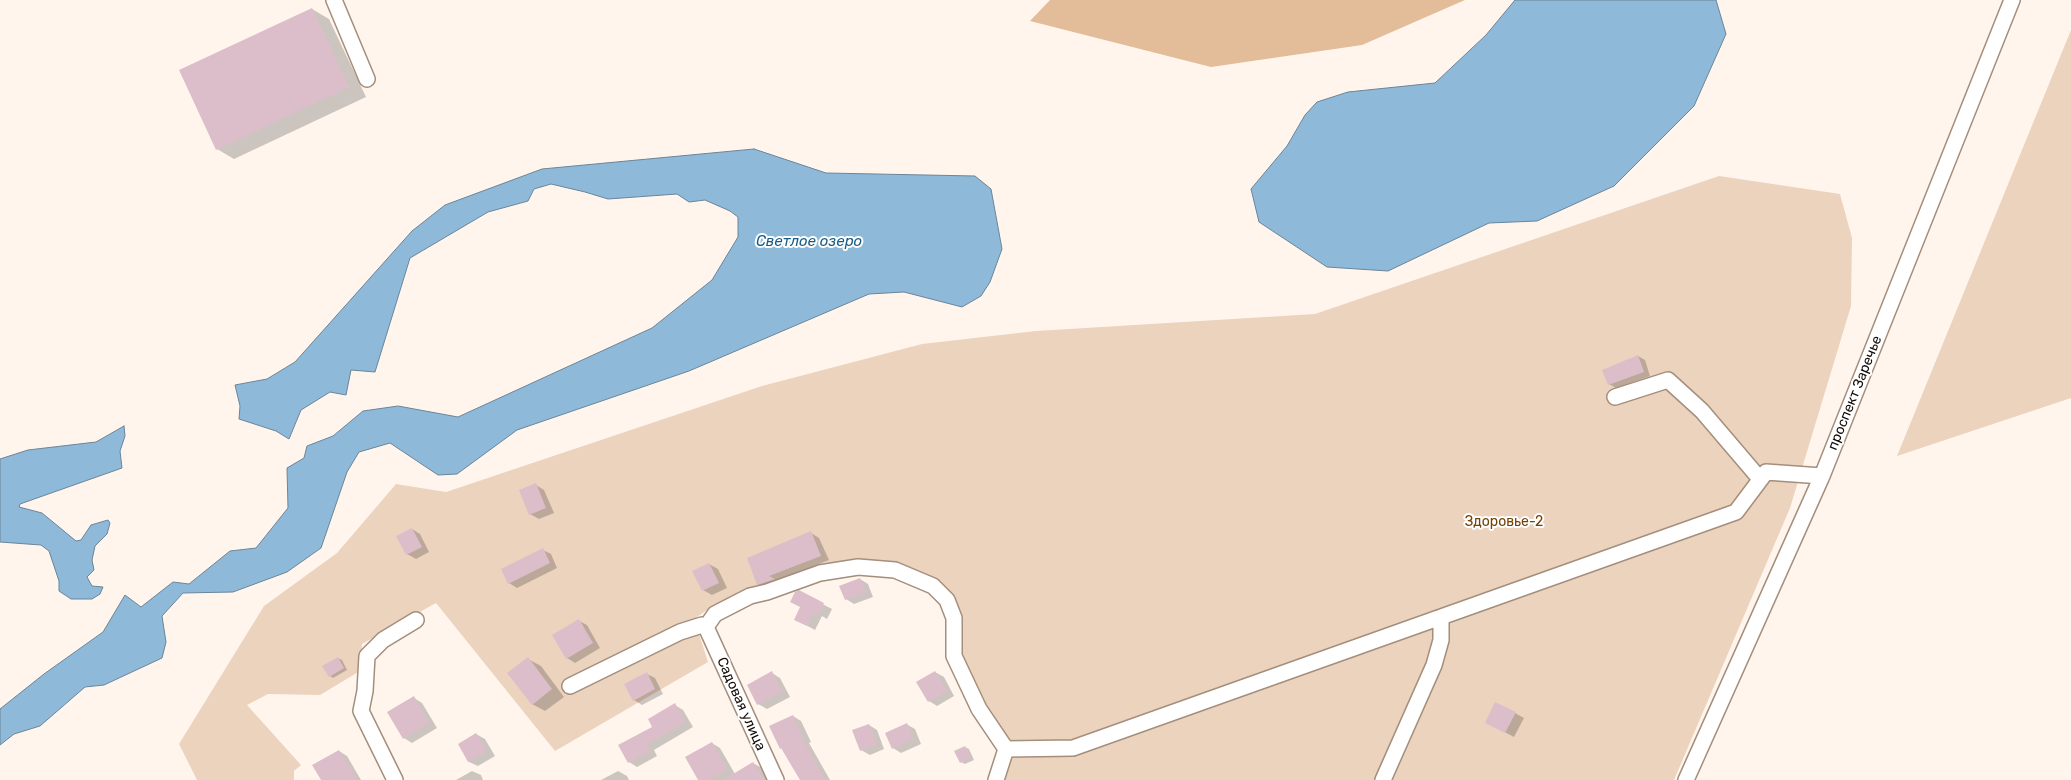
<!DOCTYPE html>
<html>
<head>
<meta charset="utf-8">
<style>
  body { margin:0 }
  canvas { display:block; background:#fff5ed }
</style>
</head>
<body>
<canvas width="2071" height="780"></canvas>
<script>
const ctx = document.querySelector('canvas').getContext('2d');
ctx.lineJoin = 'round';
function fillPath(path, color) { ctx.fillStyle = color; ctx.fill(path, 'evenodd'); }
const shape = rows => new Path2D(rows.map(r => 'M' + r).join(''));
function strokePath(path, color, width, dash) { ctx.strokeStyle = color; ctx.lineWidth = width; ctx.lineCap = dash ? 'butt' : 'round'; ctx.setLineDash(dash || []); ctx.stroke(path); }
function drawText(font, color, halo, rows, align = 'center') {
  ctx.font = font + ' Rubik,sans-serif'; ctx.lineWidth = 4; ctx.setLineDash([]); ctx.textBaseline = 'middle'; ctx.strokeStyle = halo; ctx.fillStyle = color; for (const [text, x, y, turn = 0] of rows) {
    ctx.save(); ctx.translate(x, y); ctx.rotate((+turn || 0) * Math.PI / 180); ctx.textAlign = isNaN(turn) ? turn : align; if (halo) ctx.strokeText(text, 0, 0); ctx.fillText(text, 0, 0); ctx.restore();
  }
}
fillPath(shape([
  [2071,30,2071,398,1897,456],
  [1719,176,1840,194,1852,238,1851,306,1790,508,1674,780,999,780,1007,757,960,656,933,581,885,562,801,571,707,610,694,619,708,662,555,751,436,603,362,644,360,671,320,695,268,694,247,705,301,765,294,771,294,780,197,780,179,744,264,606,337,553,396,484,446,492,762,386,922,344,1036,331,1315,314]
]), '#ecd3be');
fillPath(shape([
  [1050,0,1465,0,1362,45,1211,67,1030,21]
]), '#e3bc99');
const water = shape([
  [1515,0,1716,0,1726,34,1694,106,1614,186,1537,221,1489,223,1388,271,1327,267,1259,222,1251,189,1287,146,1305,115,1317,102,1348,92,1435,83,1486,35,1515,0],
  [754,149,826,173,975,176,991,189,1002,249,990,282,981,296,962,307,904,292,869,294,689,371,517,430,457,474,438,475,390,443,359,452,347,472,321,548,287,572,233,592,183,593,162,616,166,642,162,658,104,685,85,687,40,726,14,734,0,745,0,709,44,674,103,632,125,595,141,607,173,582,189,584,230,551,256,548,288,508,287,468,304,458,307,446,333,436,363,411,398,406,458,417,652,328,712,280,738,237,738,217,730,211,705,200,689,202,677,194,608,199,585,192,551,184,534,189,528,201,488,212,410,258,375,372,351,370,346,395,330,392,301,410,289,439,276,431,239,419,240,406,235,385,267,379,295,362,412,231,445,205,542,169,754,149],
  [124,426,125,436,120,451,122,468,20,504,19,507,42,513,76,541,81,540,91,525,108,520,110,523,107,534,95,546,92,560,94,570,87,577,92,586,103,587,100,594,92,599,71,599,59,591,59,581,49,551,41,545,0,542,0,459,28,450,96,442,124,426]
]);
fillPath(water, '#8eb9d9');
strokePath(water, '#6a859a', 1);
fillPath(shape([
  [312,9,329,19,366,97,234,159,217,149],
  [1638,356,1645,360,1650,376,1616,388,1609,384,1604,370],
  [536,485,544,490,554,513,539,519,530,514],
  [412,529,420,534,429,552,416,559,407,554],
  [811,533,819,538,829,560,776,581,766,589,758,584],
  [543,550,551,554,557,568,517,588,509,583],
  [709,564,718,569,727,588,712,595,703,590],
  [860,579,868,584,873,597,854,604,846,599],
  [799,592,832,609,827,619,822,616,815,630,804,624],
  [579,621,587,625,600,648,575,663,567,658],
  [338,658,342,660,347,670,333,678,330,676],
  [528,659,541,666,564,697,545,711,532,704],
  [935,672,944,677,954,696,937,706,929,701],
  [772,673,780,678,790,697,767,709,758,704],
  [647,674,655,678,663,694,642,705,634,700],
  [414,698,422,703,437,728,412,743,404,738],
  [675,705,683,710,693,727,654,750,657,756,637,767,629,762,654,728],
  [1515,713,1524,718,1514,737,1495,727],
  [793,716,801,721,811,742,809,743,830,780,801,780],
  [906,724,915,729,921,744,901,753,893,748],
  [869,725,877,730,884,749,870,755,861,750],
  [476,734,485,739,495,756,478,766,469,762,459,744],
  [712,743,720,748,735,774,753,763,762,768,769,780,700,780],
  [965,747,969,749,974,760,965,764,961,762],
  [339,751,347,756,361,780,322,780],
  [472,771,481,775,483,780,456,780],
  [618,771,627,776,629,780,601,780]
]), '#0003');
fillPath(shape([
  [312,8,349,87,216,150,179,70],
  [1638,355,1644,372,1608,385,1602,370],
  [536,483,546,508,529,515,519,490],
  [412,528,422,547,406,555,396,536],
  [811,531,821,556,769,576,775,579,757,585,747,558],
  [543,548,550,563,508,584,501,569],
  [709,563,719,583,702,591,692,571],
  [860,578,866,592,845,600,839,586],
  [799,590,824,603,818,615,813,613,807,626,794,620,800,607,790,602,795,592],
  [579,619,593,643,566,659,552,635],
  [338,657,344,668,329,677,322,666],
  [528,657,552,689,532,705,507,673],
  [772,671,782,692,757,705,747,685],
  [935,671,947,691,928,702,916,682],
  [647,672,655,689,633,701,624,684],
  [414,696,429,723,403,739,387,712],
  [1495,702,1516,712,1505,733,1485,723],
  [675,703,685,722,646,745,650,751,628,763,618,745,652,727,648,719],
  [793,715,803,738,802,738,825,780,800,780,781,748,780,749,769,726],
  [907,723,913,739,892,749,885,733],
  [869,724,877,744,860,751,852,730],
  [476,733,487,751,468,762,458,744],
  [712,742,727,769,708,780,698,780,685,757],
  [965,746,971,757,960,763,954,751],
  [339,750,357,780,321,780,312,765],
  [753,762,764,780,723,780]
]), '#dcbecb');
const minor = shape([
  [334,0,367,79],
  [1615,397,1668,380,1702,411,1760,479],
  [706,627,715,614,750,596,767,592,820,573,858,567,895,570,933,586,947,600,954,618,954,656,979,709,1006,749,996,780],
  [706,627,776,780],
  [570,686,680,632,702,625,706,627],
  [1006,749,1073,748,1736,512,1766,472,1822,476],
  [395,780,361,711,365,691,367,656,383,640,416,620],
  [1383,780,1434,665,1441,640,1441,617],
  [1686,780,1822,476,2012,0]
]);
strokePath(minor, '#a48e7c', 18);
strokePath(minor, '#fff', 15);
drawText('14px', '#150d07', '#fff', [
  ["проспект Заречье",1855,393,-68],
  ["Садовая улица",741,704,66]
]);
drawText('14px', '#744206', '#fff', [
  ["Здоровье-2",1504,522]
]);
drawText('italic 15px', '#175d87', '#fff', [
  ["Светлое озеро",809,242]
]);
</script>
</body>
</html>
